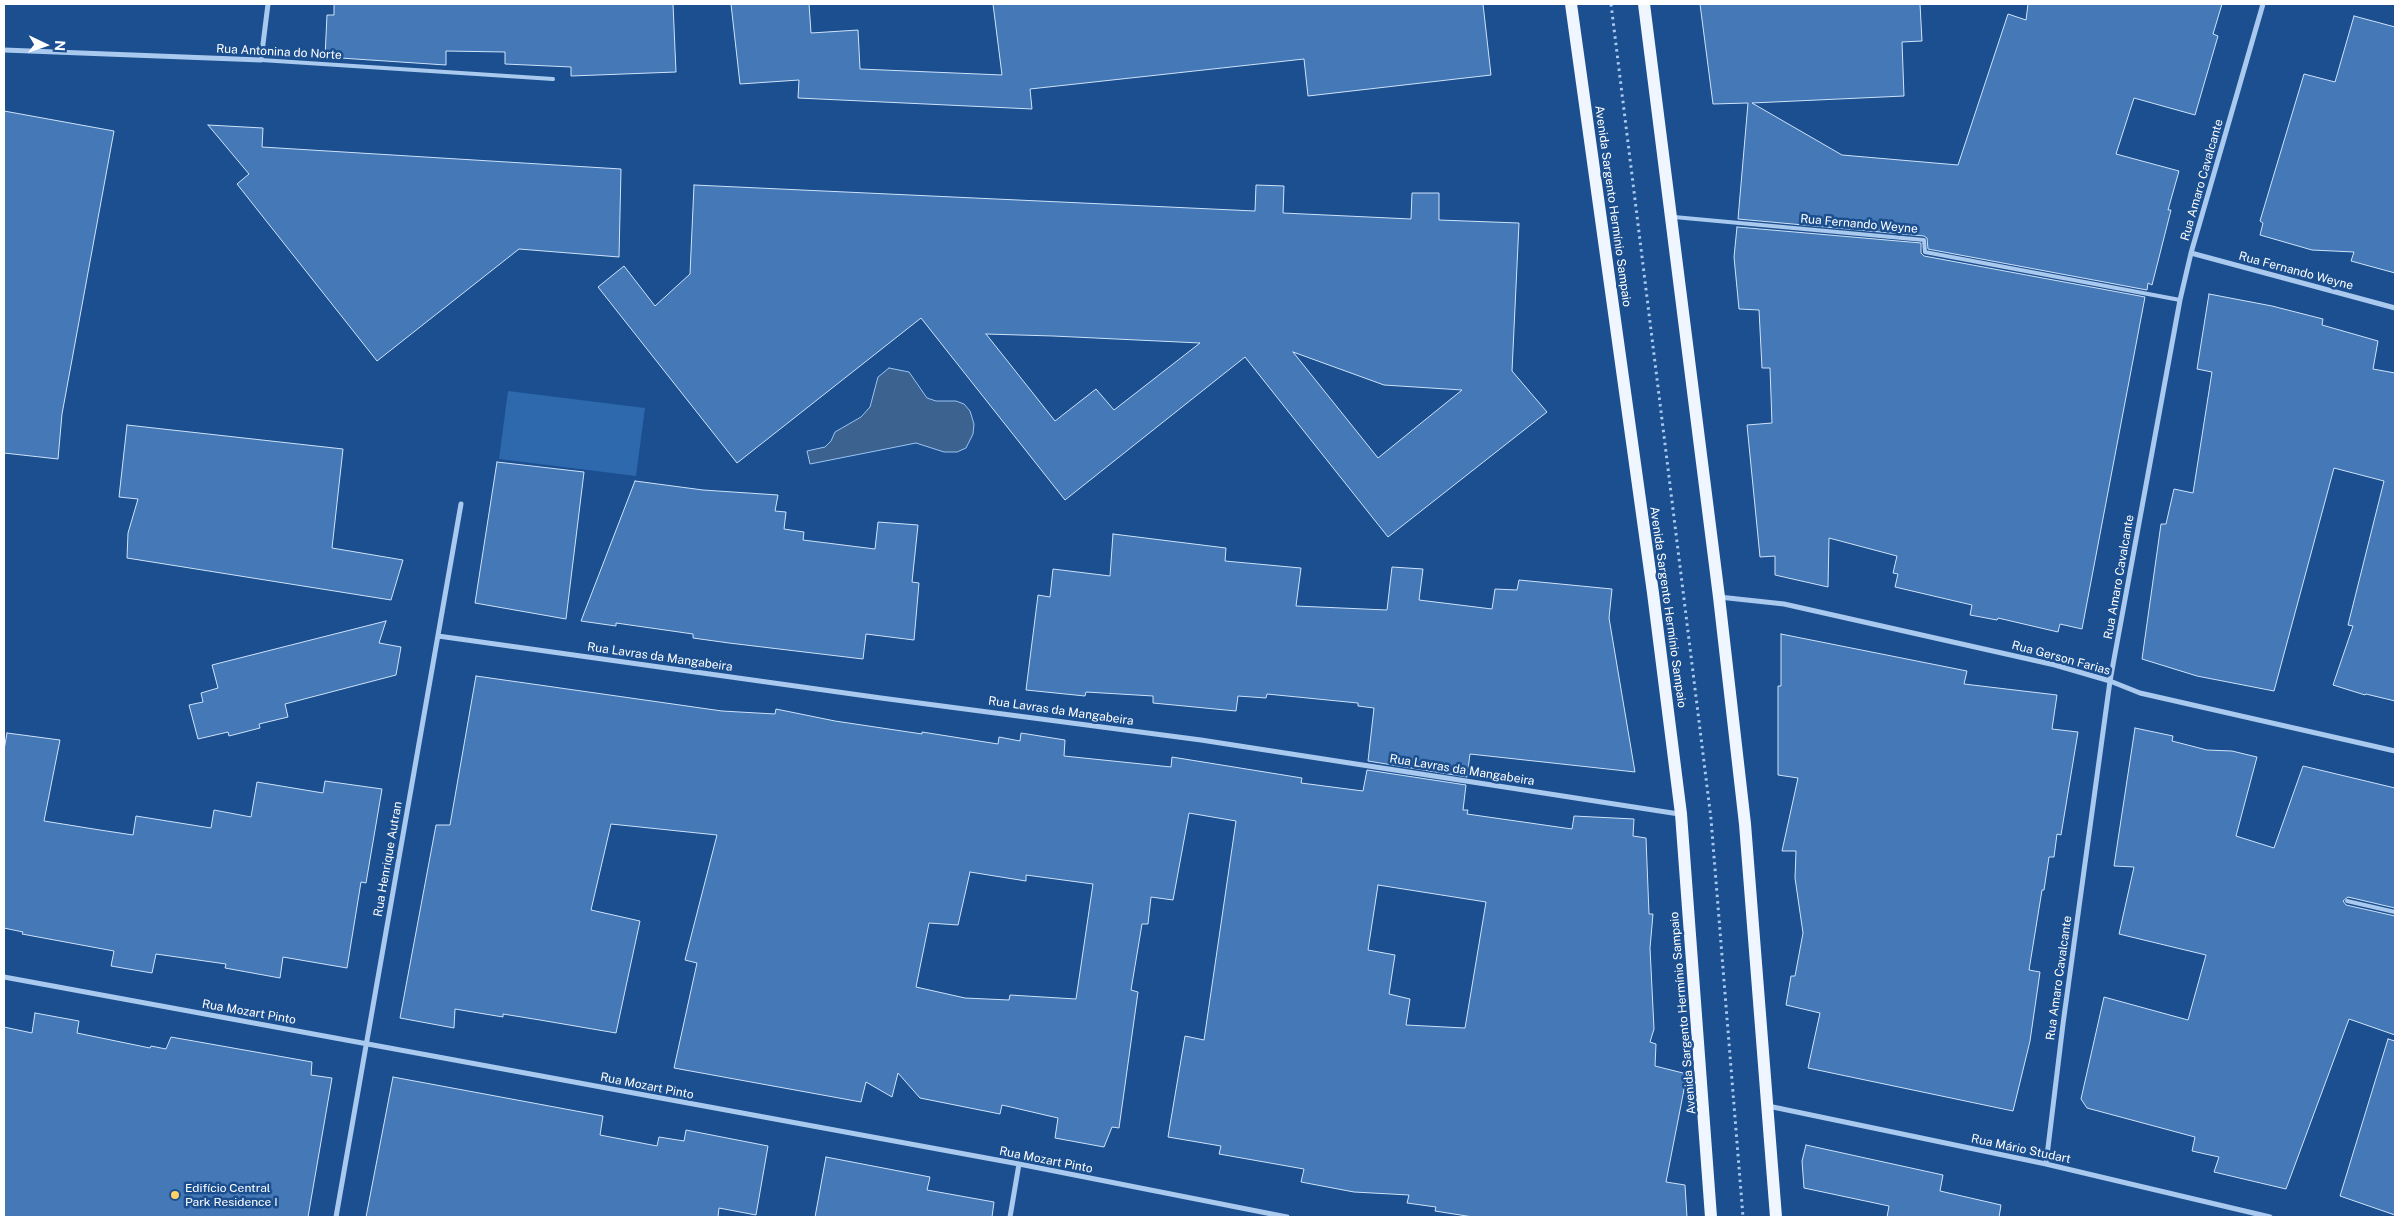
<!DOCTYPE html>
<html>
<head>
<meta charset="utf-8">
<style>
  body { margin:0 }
  #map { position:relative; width:2399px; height:1221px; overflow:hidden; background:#1b4f8f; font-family:"Public Sans",sans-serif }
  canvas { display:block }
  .frame { position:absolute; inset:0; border:5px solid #fff; pointer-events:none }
  .north { position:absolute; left:20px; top:20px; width:50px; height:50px; -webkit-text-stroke:4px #1b4f8f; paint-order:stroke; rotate:93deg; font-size:14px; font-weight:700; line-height:20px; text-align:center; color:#fff }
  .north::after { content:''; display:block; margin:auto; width:18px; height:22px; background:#fff; clip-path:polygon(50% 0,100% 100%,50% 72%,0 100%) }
</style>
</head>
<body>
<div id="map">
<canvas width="2399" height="1221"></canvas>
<div class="frame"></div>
<div class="north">N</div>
</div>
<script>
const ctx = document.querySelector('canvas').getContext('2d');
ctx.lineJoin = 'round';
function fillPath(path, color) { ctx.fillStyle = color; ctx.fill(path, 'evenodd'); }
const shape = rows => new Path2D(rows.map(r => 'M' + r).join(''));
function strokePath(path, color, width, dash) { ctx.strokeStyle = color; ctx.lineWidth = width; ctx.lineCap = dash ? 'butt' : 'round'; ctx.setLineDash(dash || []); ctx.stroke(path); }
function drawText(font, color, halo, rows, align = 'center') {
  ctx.font = font + ' "Public Sans",sans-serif'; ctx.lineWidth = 5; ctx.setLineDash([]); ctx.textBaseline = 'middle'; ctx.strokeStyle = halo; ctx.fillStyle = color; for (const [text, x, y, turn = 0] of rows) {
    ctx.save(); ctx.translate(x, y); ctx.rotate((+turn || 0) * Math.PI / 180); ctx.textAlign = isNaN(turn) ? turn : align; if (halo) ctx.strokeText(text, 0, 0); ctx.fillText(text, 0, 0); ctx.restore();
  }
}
fillPath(shape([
  [508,391,645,408,636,476,499,459]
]), '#2e69ad');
const water = shape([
  [889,368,909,372,927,398,936,401,956,401,964,404,970,411,974,424,973,434,966,448,957,452,944,452,916,443,810,464,807,451,825,447,831,441,835,432,861,417,870,407,878,377,889,368]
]);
fillPath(water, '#3c6290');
strokePath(water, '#9cc4f0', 1);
const building = shape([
  [334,4,673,4,676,72,571,76,571,67,505,64,505,52,446,51,446,65,325,57,327,15,334,15,334,4],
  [731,4,809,4,811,33,858,30,860,69,1002,75,993,4,1483,4,1491,75,1308,96,1304,59,1030,89,1032,109,798,98,799,80,740,84,731,4],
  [1700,4,1920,4,1922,41,1902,42,1904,96,1752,103,1842,155,1958,165,2008,14,2026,20,2028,4,2222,4,2213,34,2218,36,2195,115,2134,98,2116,154,2179,171,2168,210,2171,210,2152,285,2148,283,2147,290,1928,249,1927,238,1924,236,1738,219,1748,103,1713,104,1700,4],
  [2354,16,2395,27,2395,273,2351,261,2354,252,2312,250,2260,235,2263,223,2260,221,2304,74,2335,82,2354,16],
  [4,111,114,131,62,414,58,459,4,453,4,111],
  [208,125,263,128,262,147,621,169,619,257,519,249,377,361,237,184,249,174,208,125],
  [694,185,1255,211,1256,185,1284,186,1283,213,1411,219,1412,193,1439,193,1439,220,1519,223,1512,371,1547,412,1388,537,1245,357,1065,500,921,318,737,463,598,287,624,266,655,306,690,274,694,185],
  [986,334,1053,336,1200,343,1114,410,1096,389,1055,421,986,334],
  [1293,352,1384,385,1462,390,1378,458,1293,352],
  [1737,227,1921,243,1921,253,1924,256,2145,297,2082,629,2060,624,2058,632,1998,618,1997,620,1970,615,1972,605,1895,587,1898,574,1893,573,1897,556,1829,538,1828,587,1775,575,1775,556,1760,557,1747,425,1772,423,1770,368,1762,368,1759,310,1739,309,1734,257,1737,227],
  [2209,294,2272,306,2323,319,2322,325,2378,341,2373,369,2395,373,2395,701,2366,694,2365,695,2333,685,2353,626,2348,625,2384,481,2334,468,2274,691,2197,676,2142,659,2161,524,2166,524,2174,489,2193,493,2212,372,2197,369,2209,294],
  [127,425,343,449,332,548,403,560,391,600,127,558,128,533,138,499,119,497,127,425],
  [497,462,584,472,566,619,475,603,497,462],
  [635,481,703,490,778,495,775,511,786,512,784,529,804,532,803,540,875,549,878,522,918,525,912,582,919,583,914,640,866,634,863,659,729,643,693,638,693,634,616,623,616,626,581,621,635,481],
  [1113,534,1226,548,1225,561,1301,568,1296,606,1387,610,1392,567,1423,569,1419,600,1492,609,1495,589,1517,590,1519,580,1612,589,1609,618,1635,772,1470,754,1467,777,1368,761,1374,708,1358,706,1358,703,1267,694,1266,698,1238,696,1236,711,1153,703,1153,696,1086,692,1085,696,1026,690,1038,595,1050,597,1053,569,1110,576,1113,534],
  [386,621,379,643,401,647,396,675,285,704,288,717,259,724,260,728,229,736,228,732,198,739,189,705,203,702,201,693,218,688,212,665,386,621],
  [1781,634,1967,671,1964,684,2057,695,2052,729,2078,732,2061,835,2057,834,2054,857,2049,857,2044,890,2042,890,2029,970,2040,972,2030,1041,2013,1111,1808,1068,1820,1013,1786,1005,1791,976,1795,976,1803,933,1795,878,1796,851,1782,851,1798,778,1778,775,1778,686,1781,686,1781,634],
  [476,676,722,711,775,714,776,709,835,721,922,734,922,732,998,744,999,737,1020,741,1021,733,1065,740,1064,756,1171,767,1172,757,1302,778,1301,783,1363,791,1367,770,1466,785,1463,810,1468,810,1467,814,1572,829,1574,816,1634,819,1633,836,1646,838,1649,914,1653,914,1650,948,1654,1029,1650,1042,1656,1044,1655,1066,1687,1074,1666,1182,1685,1185,1687,1217,1473,1217,1435,1211,1436,1207,1407,1203,1409,1195,1354,1192,1301,1182,1304,1169,1219,1154,1221,1146,1168,1137,1185,1036,1204,1040,1236,821,1189,813,1173,900,1151,897,1148,924,1142,924,1131,990,1138,992,1119,1128,1112,1127,1104,1147,1055,1138,1058,1118,1002,1105,1000,1114,920,1098,898,1073,892,1097,866,1082,861,1102,674,1068,697,963,685,960,717,835,611,824,591,910,640,921,616,1033,540,1020,503,1014,503,1017,455,1009,454,1028,400,1018,436,825,450,825,476,676],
  [970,872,1026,881,1026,875,1093,884,1076,999,1010,995,1009,1000,965,998,916,987,929,923,958,925,970,872],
  [1378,885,1486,902,1465,1028,1406,1025,1410,999,1389,994,1395,955,1368,950,1378,885],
  [2135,728,2173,736,2172,741,2207,750,2232,751,2257,757,2236,836,2274,848,2303,766,2395,788,2395,908,2348,897,2343,901,2346,905,2395,916,2395,1035,2349,1019,2286,1189,2214,1172,2219,1157,2192,1151,2195,1137,2087,1108,2081,1099,2104,997,2188,1020,2206,955,2119,934,2134,867,2114,866,2135,728],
  [7,733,60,740,44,821,100,830,133,835,136,816,211,828,214,810,251,817,257,782,323,793,325,781,382,789,366,883,361,882,347,968,283,957,280,978,225,968,226,964,156,954,152,973,111,966,114,951,22,934,23,932,4,928,4,750,7,733],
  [35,1013,79,1021,77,1033,150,1048,151,1046,166,1049,171,1037,312,1062,311,1075,332,1078,308,1217,4,1217,4,1027,32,1033,35,1013],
  [2388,1039,2395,1041,2395,1215,2340,1196,2388,1039],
  [393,1077,603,1116,600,1135,657,1146,659,1137,684,1141,686,1130,768,1146,756,1215,719,1208,718,1217,366,1217,393,1077],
  [1806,1145,1943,1175,1940,1191,2001,1205,1999,1217,1887,1217,1889,1206,1804,1188,1802,1161,1806,1145],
  [826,1157,930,1177,927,1190,994,1202,992,1217,815,1217,826,1157]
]);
fillPath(building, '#4478b7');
strokePath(building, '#cfe3fa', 1);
strokePath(shape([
  [1611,4,1711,819,1743,1217]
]), '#a9c9ee', 3, [2.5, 4]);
strokePath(shape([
  [261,60,553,79],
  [1674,217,1924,240,1925,252,2180,300],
  [2347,901,2395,912]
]), '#a9c9ee', 4);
strokePath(shape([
  [4,50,261,60,268,4],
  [2191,253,2395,308],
  [1719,597,1784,604,2055,665,2110,681,2140,693,2395,751],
  [438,636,881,698,1201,740,1679,814],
  [4,977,1019,1164,1287,1217],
  [1768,1106,2046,1164,2270,1217],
  [2046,1164,2063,1024,2110,681,2180,300,2191,253,2263,4],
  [336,1217,461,504],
  [1010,1217,1019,1164]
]), '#a9c9ee', 5);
strokePath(shape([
  [1571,4,1653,593,1681,814,1711,1217],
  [1644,4,1719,597,1745,824,1776,1217]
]), '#f0f6ff', 12);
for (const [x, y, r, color] of [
  [175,1195,5,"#ffd166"]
]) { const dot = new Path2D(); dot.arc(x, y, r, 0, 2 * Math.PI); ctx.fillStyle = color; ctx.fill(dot); strokePath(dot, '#1b4f8f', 2); }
drawText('12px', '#fff', '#1b4f8f', [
  ["Rua Antonina do Norte",279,52,3],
  ["Rua Amaro Cavalcante",2202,180,-74],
  ["Avenida Sargento Hermínio Sampaio",1613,206,82],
  ["Rua Fernando Weyne",1859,224,5],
  ["Rua Fernando Weyne",2296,271,15],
  ["Rua Amaro Cavalcante",2119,577,-80],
  ["Avenida Sargento Hermínio Sampaio",1668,607,82],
  ["Rua Lavras da Mangabeira",660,657,8],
  ["Rua Gerson Farias",2061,658,15],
  ["Rua Lavras da Mangabeira",1061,711,8],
  ["Rua Lavras da Mangabeira",1462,770,9],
  ["Rua Henrique Autran",388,859,-80],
  ["Rua Amaro Cavalcante",2059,978,-82],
  ["Rua Mozart Pinto",249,1012,10],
  ["Avenida Sargento Hermínio Sampaio",1683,1013,-95],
  ["Rua Mozart Pinto",647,1086,11],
  ["Rua Mário Studart",2021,1149,12],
  ["Rua Mozart Pinto",1046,1160,11]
]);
drawText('12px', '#fff', '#1b4f8f', [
  ["Edifício Central",185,1188],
  ["Park Residence I",185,1202]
], 'left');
</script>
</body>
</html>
